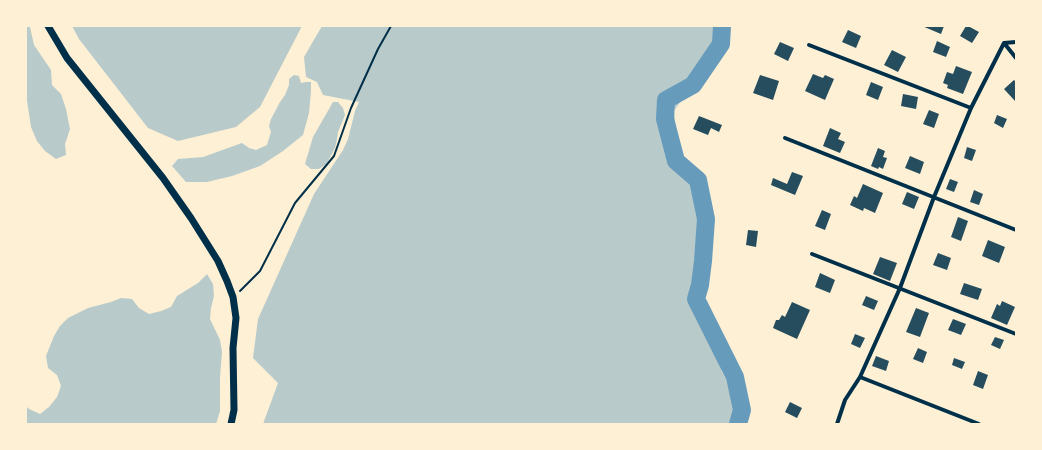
<!DOCTYPE html>
<html>
<head>
<meta charset="utf-8">
<style>
  body { margin:0 }
  #map { position:relative; width:1042px; height:450px; overflow:hidden; background:#fdf0d5; font-family:"Exo 2",sans-serif }
  canvas { display:block }
  .frame { position:absolute; inset:0; border:27px solid #fdf0d5; pointer-events:none }
</style>
</head>
<body>
<div id="map">
<canvas width="1042" height="450"></canvas>
<div class="frame"></div>
</div>
<script>
const ctx = document.querySelector('canvas').getContext('2d');
ctx.lineJoin = 'round';
function fillPath(path, color) { ctx.fillStyle = color; ctx.fill(path, 'evenodd'); }
const shape = rows => new Path2D(rows.map(r => 'M' + r).join(''));
function strokePath(path, color, width, dash) { ctx.strokeStyle = color; ctx.lineWidth = width; ctx.lineCap = dash ? 'butt' : 'round'; ctx.setLineDash(dash || []); ctx.stroke(path); }
fillPath(shape([
  [26,26,30,27,34,45,51,70,52,85,61,94,66,109,70,129,65,144,66,155,56,159,45,151,37,141,31,127,26,94],
  [72,26,302,26,260,107,236,127,178,141,148,128,79,39],
  [322,26,721,26,717,42,697,78,674,111,677,140,699,202,706,240,708,268,692,288,714,347,722,372,737,400,736,424,263,424,278,383,253,358,258,319,314,194,343,150,348,139,355,111,359,102,323,95,317,82,306,77,304,57],
  [294,75,299,76,301,83,306,82,311,82,311,91,309,113,303,135,283,151,260,166,232,176,207,182,186,182,172,166,178,159,203,157,242,143,249,148,256,150,267,145,271,132,269,126,271,119,280,102,285,95,289,85,289,79],
  [333,102,338,102,343,108,345,115,338,132,337,139,335,148,328,161,325,165,319,169,311,169,305,164,313,137],
  [207,274,213,284,214,296,211,308,210,319,220,340,222,352,220,377,220,411,216,424,26,424,26,406,29,409,40,414,49,407,57,397,61,386,57,375,48,368,46,356,54,336,60,326,68,318,88,308,111,302,121,298,132,299,139,308,149,314,161,311,171,307,177,296,198,283]
]), '#b9caca');
strokePath(shape([
  [722,26,721,44,693,85,666,100,665,119,676,161,698,180,706,219,703,261,700,285,696,299,735,377,742,410,738,424]
]), '#669bbc', 18);
fillPath(shape([
  [922,26,944,26,941,34],
  [966,26,968,26,979,32,972,43,960,36],
  [848,30,861,36,856,48,842,42],
  [937,41,950,47,946,57,933,52],
  [780,42,794,48,788,61,774,54],
  [892,50,906,57,898,72,884,65],
  [956,66,972,72,963,94,947,88,948,85,943,83,947,72,953,74],
  [813,74,823,78,825,75,834,79,825,100,805,91],
  [760,75,779,81,773,100,753,93],
  [1014,80,1016,82,1016,100,1015,101,1004,89],
  [871,82,883,87,878,100,866,95],
  [903,94,918,97,916,109,901,106],
  [929,110,939,114,934,128,923,124],
  [997,115,1007,119,1003,128,994,123],
  [699,116,722,125,719,132,711,128,708,135,693,129],
  [830,128,841,133,838,139,845,142,840,153,823,146],
  [967,147,976,150,972,161,964,158],
  [878,148,885,151,883,157,887,158,883,169,879,167,878,169,871,166],
  [910,156,924,162,920,174,905,168],
  [792,172,803,176,795,195,771,185,773,178,787,184],
  [950,179,958,182,954,192,946,189],
  [863,184,883,193,875,213,864,208,863,211,850,205,854,196,857,198],
  [974,190,983,194,979,205,970,202],
  [907,192,919,197,914,209,902,204],
  [822,210,831,214,825,230,815,226],
  [958,217,968,221,961,241,951,237],
  [748,230,758,231,756,247,746,245],
  [988,240,1005,247,999,263,982,256],
  [938,253,951,258,947,270,933,265],
  [880,257,897,263,890,281,873,274],
  [820,273,835,280,830,293,815,287],
  [964,283,982,289,978,300,960,294],
  [866,296,878,301,874,310,862,305],
  [1002,301,1015,307,1007,325,991,318,997,304,1000,306],
  [792,302,810,310,797,339,773,328,776,320,779,320,782,315,785,317],
  [916,308,929,313,920,337,906,332],
  [953,319,966,324,961,335,948,330],
  [855,334,865,338,860,348,851,344],
  [995,337,1004,340,1000,349,991,345],
  [918,348,927,352,923,363,913,359],
  [876,356,889,361,886,371,872,366],
  [954,358,965,362,962,369,952,365],
  [978,371,988,375,983,389,973,385],
  [790,402,802,408,797,418,785,412]
]), '#264d5e');
strokePath(shape([
  [240,291,260,271,295,203,334,156,351,108,378,49,391,26]
]), '#003049', 2);
strokePath(shape([
  [1004,43,1016,58],
  [809,45,971,108],
  [785,138,1016,230],
  [812,254,1016,334],
  [860,377,979,424],
  [837,424,845,400,860,377,900,288,934,197,971,108,1004,43,1016,42]
]), '#003049', 4);
strokePath(shape([
  [48,26,67,58,163,178,191,218,218,261,227,281,233,297,236,318,233,348,234,410,231,424]
]), '#003049', 7);
</script>
</body>
</html>
